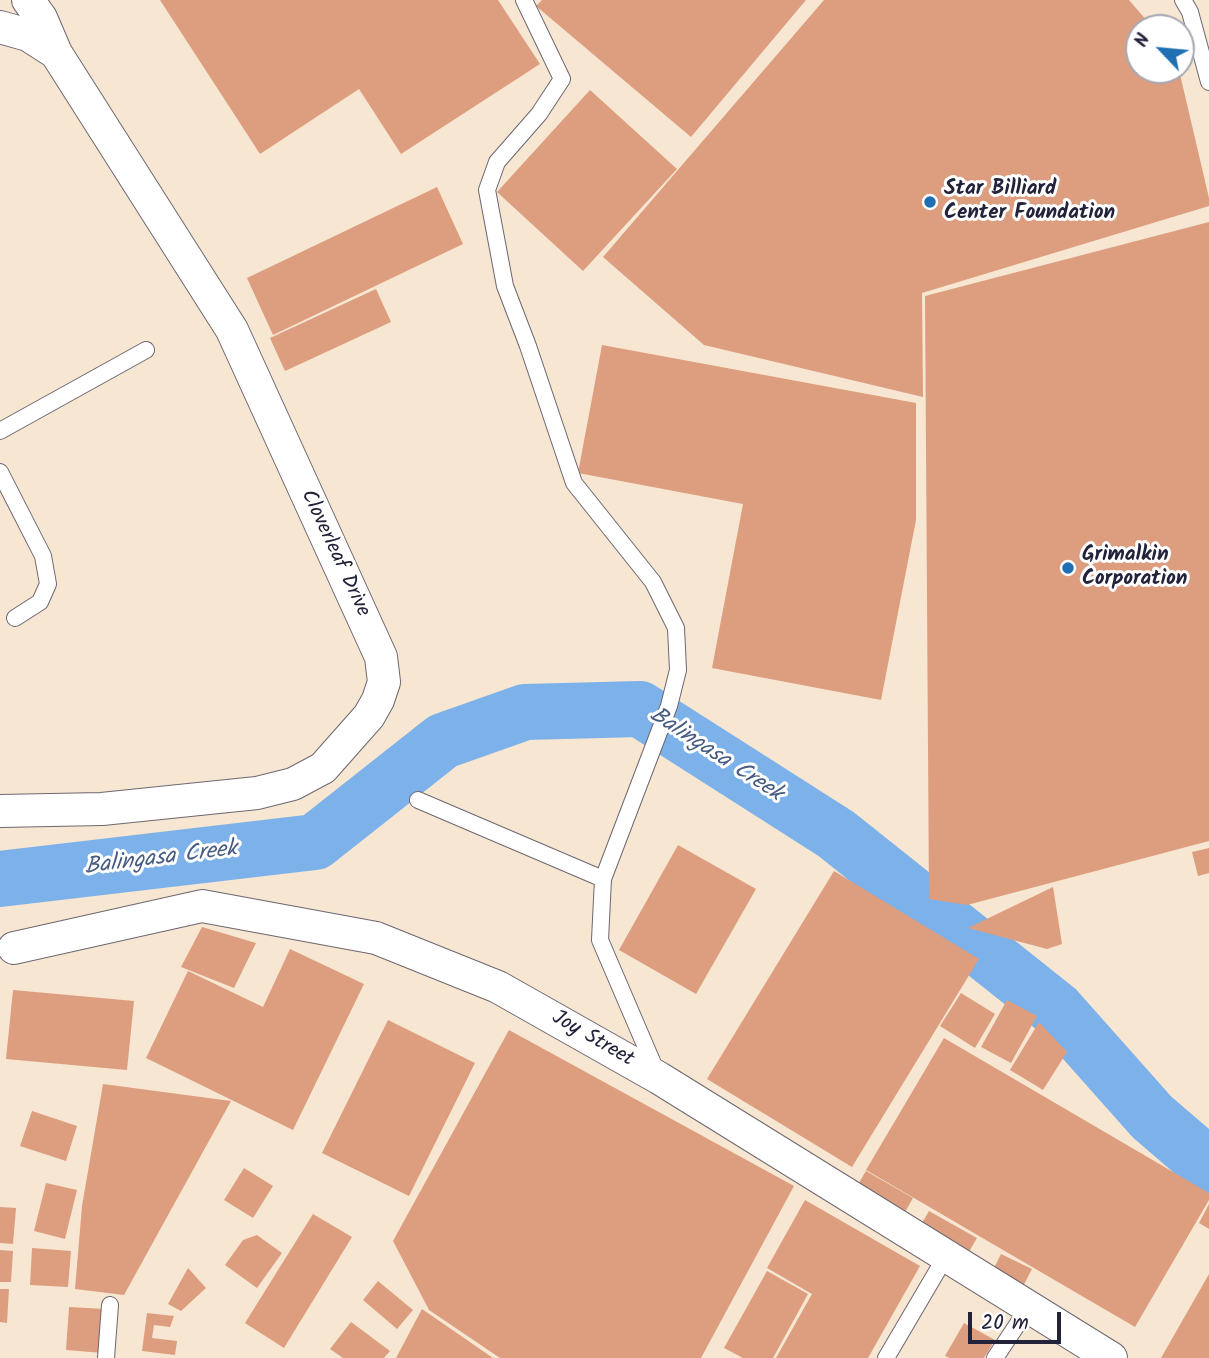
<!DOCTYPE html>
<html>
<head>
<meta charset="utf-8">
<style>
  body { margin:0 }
  #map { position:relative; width:1209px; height:1358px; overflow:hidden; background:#f7e6d1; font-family:Kalam,sans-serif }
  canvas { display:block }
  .north { position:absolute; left:1125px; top:14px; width:70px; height:70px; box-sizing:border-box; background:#fff; border:2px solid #a7a7b1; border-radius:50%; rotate:296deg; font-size:19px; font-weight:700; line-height:28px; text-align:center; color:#22223b }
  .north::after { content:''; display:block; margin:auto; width:24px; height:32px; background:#1f6fb2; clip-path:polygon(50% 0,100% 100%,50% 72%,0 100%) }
  .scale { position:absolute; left:968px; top:1312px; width:93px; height:32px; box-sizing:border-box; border:4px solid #22223b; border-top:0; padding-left:9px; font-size:21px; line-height:24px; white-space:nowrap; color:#22223b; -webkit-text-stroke:5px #fff; paint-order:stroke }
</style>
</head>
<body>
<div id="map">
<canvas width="1209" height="1358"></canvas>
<div class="north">N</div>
<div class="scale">20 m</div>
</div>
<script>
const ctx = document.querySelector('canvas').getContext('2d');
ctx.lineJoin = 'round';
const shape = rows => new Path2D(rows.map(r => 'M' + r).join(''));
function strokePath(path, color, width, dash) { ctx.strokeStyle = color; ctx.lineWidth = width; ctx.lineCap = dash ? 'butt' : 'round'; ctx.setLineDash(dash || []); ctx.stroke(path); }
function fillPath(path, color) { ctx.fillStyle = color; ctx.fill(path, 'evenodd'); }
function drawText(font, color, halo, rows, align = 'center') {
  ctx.font = font + ' Kalam,sans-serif'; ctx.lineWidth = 6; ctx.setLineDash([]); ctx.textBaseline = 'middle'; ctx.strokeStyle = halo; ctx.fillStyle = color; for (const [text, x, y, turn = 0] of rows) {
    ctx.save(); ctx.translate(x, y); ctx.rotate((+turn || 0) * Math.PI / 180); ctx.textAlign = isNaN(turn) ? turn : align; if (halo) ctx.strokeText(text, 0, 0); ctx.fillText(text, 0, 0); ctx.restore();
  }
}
strokePath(shape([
  [0,879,315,842,443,741,525,712,640,709,836,834,1057,1010,1152,1117,1209,1166]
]), '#7cb1ea', 56);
fillPath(shape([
  [160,0,498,0,540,64,401,154,359,89,260,154],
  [542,0,806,0,691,137,536,6],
  [824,0,1129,0,1153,28,1139,28,1139,70,1179,70,1209,198,1209,206,922,293,923,397,704,345,603,257],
  [590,90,677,169,583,271,497,192],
  [437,187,463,244,273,335,247,278],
  [1209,222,1209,841,967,905,929,899,925,296],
  [376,289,391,322,285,371,270,338],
  [602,345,916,403,916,520,881,700,712,668,743,504,578,473],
  [678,845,756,889,696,994,619,950],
  [1209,848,1209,873,1198,876,1192,852],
  [834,871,979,959,852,1167,707,1079],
  [1053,887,1062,944,1047,949,968,928],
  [202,927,256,943,234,988,181,967],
  [290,949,364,984,293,1130,146,1058,188,971,263,1007],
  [13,990,134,1001,127,1070,6,1059],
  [961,993,995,1014,975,1048,940,1026],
  [1007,1000,1037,1016,1011,1063,981,1047],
  [388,1020,475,1063,409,1196,322,1153],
  [1039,1022,1067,1052,1043,1090,1010,1070],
  [509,1030,794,1186,701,1358,500,1358,429,1310,393,1241],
  [944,1038,1209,1193,1209,1200,1135,1327,866,1170],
  [103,1084,231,1101,124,1295,75,1289,82,1206],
  [32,1111,77,1126,66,1161,20,1146],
  [244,1168,273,1186,253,1218,224,1200],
  [866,1171,913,1198,899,1223,851,1196],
  [46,1183,77,1190,65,1239,34,1231],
  [805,1200,920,1266,868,1358,776,1358,812,1294,767,1268],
  [1209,1204,1209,1229,1199,1223],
  [0,1207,16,1208,13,1244,0,1243],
  [929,1211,977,1238,963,1262,915,1235],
  [313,1214,352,1237,284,1348,245,1323],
  [257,1235,282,1253,257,1288,225,1265,243,1240],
  [32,1248,71,1251,68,1287,30,1285],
  [0,1250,13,1251,11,1282,0,1282],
  [1001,1254,1032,1269,1019,1294,989,1278],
  [188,1268,206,1288,181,1311,168,1304],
  [767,1271,808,1294,773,1358,743,1358,724,1348],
  [1209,1274,1209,1358,1161,1358],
  [378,1281,413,1310,397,1329,363,1300],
  [0,1289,9,1289,7,1323,0,1322],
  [69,1307,106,1309,103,1353,66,1350],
  [422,1309,493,1358,396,1358],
  [147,1313,174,1316,170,1327,154,1325,152,1338,177,1341,175,1355,142,1351],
  [351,1322,390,1351,384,1358,343,1358,330,1349],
  [964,1323,995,1340,984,1358,950,1358,945,1356]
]), '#dd9e7f');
const lane = shape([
  [524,0,562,79,539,114,497,162,487,190,505,286,528,346,574,483,653,582,676,628,678,670,669,706,603,879,600,940,657,1073],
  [1183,0,1190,12,1209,82],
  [0,431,146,350],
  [0,472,43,556,48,584,40,602,15,618],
  [418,800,603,879],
  [106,1358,110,1305],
  [886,1358,946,1256],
  [995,1358,1029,1307]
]);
const street = shape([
  [0,27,28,35,56,53],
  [0,811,102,809,257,793,293,784,323,768,369,716,378,700,384,682,381,657,232,330,56,53,41,18,28,0],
  [14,948,202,906,376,938,498,987,659,1078,1111,1358]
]);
strokePath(lane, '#6d6770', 18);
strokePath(street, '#6d6770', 34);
strokePath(lane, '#fff', 16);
strokePath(street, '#fff', 32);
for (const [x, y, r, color] of [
  [930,202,7,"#1f6fb2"],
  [1068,568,7,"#1f6fb2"]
]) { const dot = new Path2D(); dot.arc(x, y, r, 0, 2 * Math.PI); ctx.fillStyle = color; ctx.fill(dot); strokePath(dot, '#fff', 2.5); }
drawText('bold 21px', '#22223b', '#fff', [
  ["Star Billiard",944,190],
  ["Center Foundation",944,214],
  ["Grimalkin",1082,556],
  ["Corporation",1082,580]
], 'left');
drawText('21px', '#22223b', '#fff', [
  ["Cloverleaf Drive",334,554,65],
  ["Joy Street",592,1040,30]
]);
drawText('italic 23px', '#465b81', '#fff', [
  ["Balingasa Creek",715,756,33],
  ["Balingasa Creek",161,860,-7]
]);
</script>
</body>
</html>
